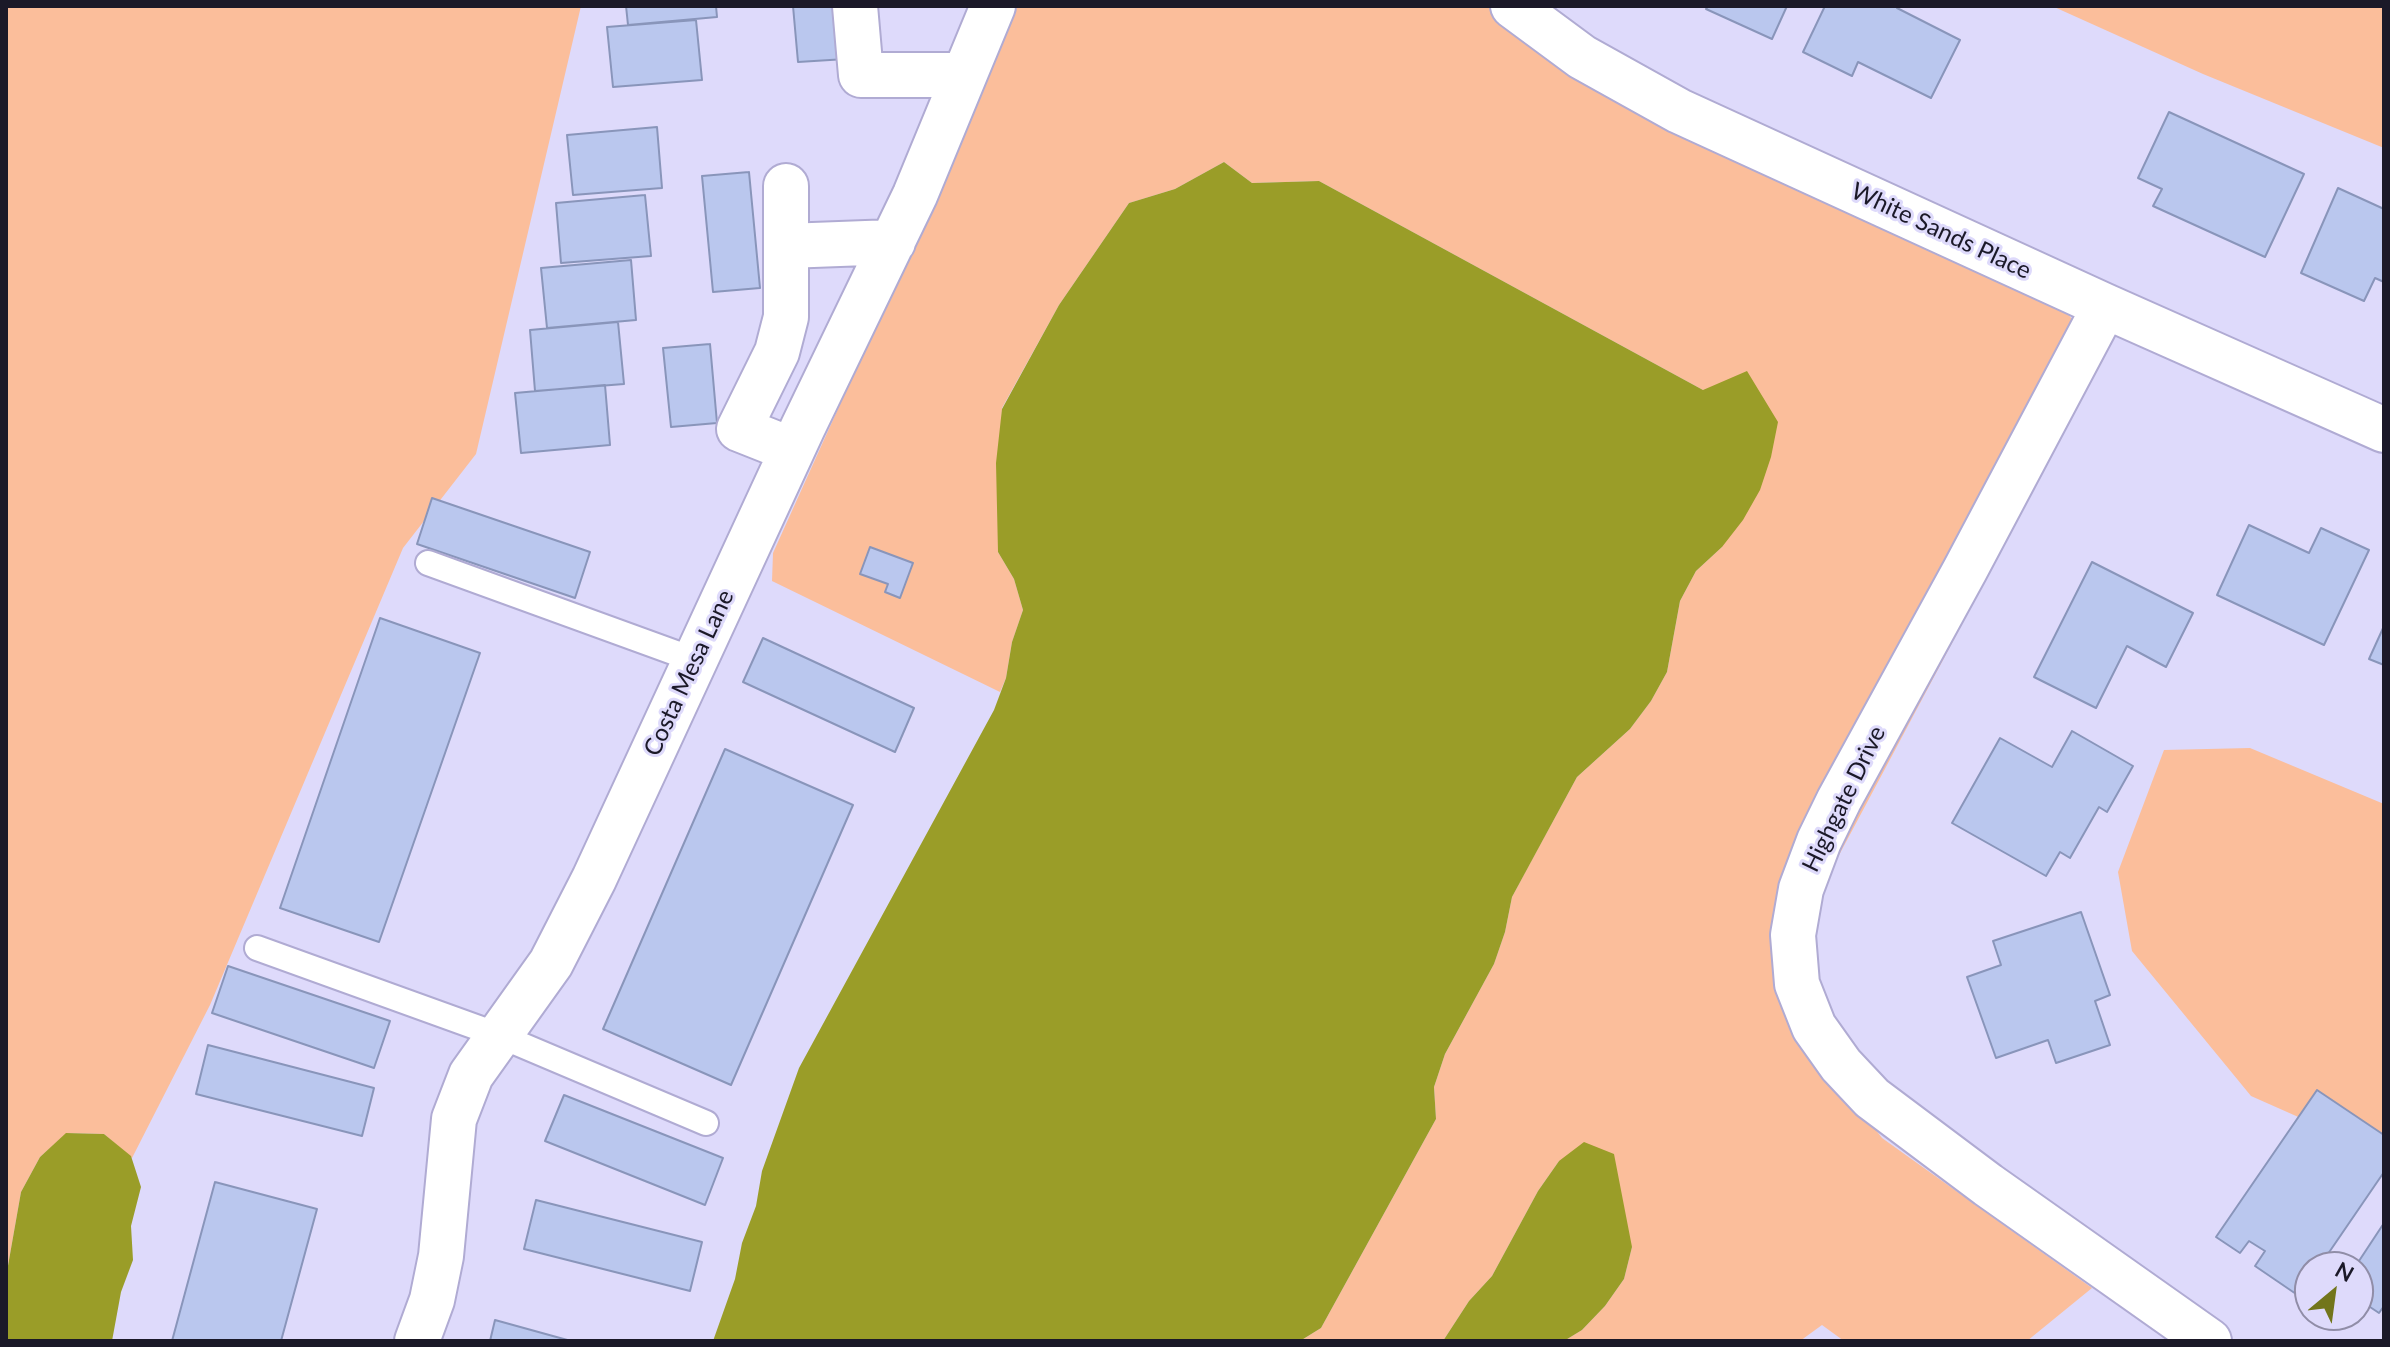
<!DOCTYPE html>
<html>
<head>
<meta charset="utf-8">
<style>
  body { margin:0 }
  #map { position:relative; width:2390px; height:1347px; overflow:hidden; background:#dedafb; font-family:Lato,sans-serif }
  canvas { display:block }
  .frame { position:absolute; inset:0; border:8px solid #1b1928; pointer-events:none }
  .north { position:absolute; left:2294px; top:1251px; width:80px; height:80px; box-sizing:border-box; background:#dedafb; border:2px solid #908da7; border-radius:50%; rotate:29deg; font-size:22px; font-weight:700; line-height:32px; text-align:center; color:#1b1928 }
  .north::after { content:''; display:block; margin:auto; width:28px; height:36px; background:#72751b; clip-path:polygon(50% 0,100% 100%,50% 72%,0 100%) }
</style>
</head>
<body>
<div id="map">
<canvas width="2390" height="1347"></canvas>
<div class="frame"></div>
<div class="north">N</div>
</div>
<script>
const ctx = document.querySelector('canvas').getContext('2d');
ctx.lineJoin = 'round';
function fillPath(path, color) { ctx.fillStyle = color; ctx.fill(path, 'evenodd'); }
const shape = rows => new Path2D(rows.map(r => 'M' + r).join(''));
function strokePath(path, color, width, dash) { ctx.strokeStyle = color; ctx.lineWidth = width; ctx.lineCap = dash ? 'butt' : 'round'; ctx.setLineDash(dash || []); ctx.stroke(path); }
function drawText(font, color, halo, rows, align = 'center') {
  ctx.font = font + ' Lato,sans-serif'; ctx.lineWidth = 6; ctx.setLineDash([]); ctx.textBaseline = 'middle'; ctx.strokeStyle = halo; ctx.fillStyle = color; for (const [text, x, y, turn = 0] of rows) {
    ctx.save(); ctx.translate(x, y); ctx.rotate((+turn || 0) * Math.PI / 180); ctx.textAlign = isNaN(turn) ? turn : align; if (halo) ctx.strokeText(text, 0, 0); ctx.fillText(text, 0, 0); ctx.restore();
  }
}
fillPath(shape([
  [6,6,581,6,476,454,403,548,210,1005,132,1158,104,1134,67,1133,40,1157,21,1192,6,1277],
  [1013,6,1523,6,2053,296,2104,358,1790,947,1792,1019,1882,1138,2092,1288,2027,1341,1844,1341,1822,1325,1800,1341,1564,1341,1582,1330,1605,1306,1624,1279,1632,1247,1559,1161,1538,1191,1492,1276,1469,1301,1443,1341,1300,1341,1321,1328,1436,1119,1434,1087,1445,1054,1494,964,1505,932,1512,897,1528,867,1577,777,1630,729,1651,701,1667,672,1680,601,1696,571,1722,547,1703,390,1319,181,1252,183,1224,162,1175,189,1129,203,1059,305,1002,408,998,552,1014,579,1023,610,1012,642,1006,678,1000,692,772,581,773,553,969,118],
  [2052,6,2384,6,2384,148,2203,74],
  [2250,748,2384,804,2384,1155,2251,1096,2132,951,2118,872,2164,750]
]), '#fbbe9b');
fillPath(shape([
  [1224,162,1252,183,1319,181,1703,390,1747,371,1778,422,1771,457,1760,490,1743,520,1722,547,1696,571,1680,601,1667,672,1651,701,1630,729,1577,777,1512,897,1505,932,1494,964,1445,1054,1434,1087,1436,1119,1321,1328,1300,1341,713,1341,735,1279,742,1243,756,1206,762,1171,799,1068,994,710,1006,678,1012,642,1023,610,1014,579,998,552,996,463,1002,409,1059,305,1129,203,1175,189],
  [66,1133,104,1134,131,1156,141,1187,131,1226,133,1260,121,1292,112,1341,6,1341,6,1277,21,1192,40,1157],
  [1584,1142,1614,1154,1632,1247,1624,1279,1605,1306,1582,1330,1564,1341,1443,1341,1469,1301,1492,1276,1538,1191,1559,1161]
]), '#9a9d28');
const building = shape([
  [626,6,716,6,717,17,628,25,626,6],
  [793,6,841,6,846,59,798,62,793,6],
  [1708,6,1787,6,1772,39,1706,9,1708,6],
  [1825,6,1898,6,1897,8,1960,40,1931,98,1858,62,1852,76,1803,52,1825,6],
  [696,20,702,80,613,87,607,27,696,20],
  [2169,112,2304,174,2265,257,2153,206,2162,189,2138,178,2169,112],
  [657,127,662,188,573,195,567,135,657,127],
  [749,172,760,288,713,292,702,176,749,172],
  [2338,188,2384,209,2384,282,2375,278,2364,301,2301,273,2338,188],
  [645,195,651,256,561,263,556,203,645,195],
  [631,260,636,320,547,328,541,268,631,260],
  [618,322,624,384,535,391,530,330,618,322],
  [710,344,717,423,671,427,663,348,710,344],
  [605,385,610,445,521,453,515,393,605,385],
  [432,498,590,552,575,598,417,544,432,498],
  [2249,525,2309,553,2321,528,2369,550,2324,645,2217,595,2249,525],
  [870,547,913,563,900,598,885,592,888,584,860,574,870,547],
  [2092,562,2193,613,2166,667,2127,646,2096,708,2034,677,2092,562],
  [380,618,480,653,379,942,280,908,380,618],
  [2384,626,2384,665,2369,659,2384,626],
  [763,638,914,708,895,752,743,682,763,638],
  [2072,731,2133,766,2107,812,2099,807,2070,858,2060,852,2046,876,1952,823,2000,738,2052,767,2072,731],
  [725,749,853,805,731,1085,603,1029,725,749],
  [2081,912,2110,995,2095,1001,2110,1045,2056,1063,2048,1040,1996,1058,1967,977,2001,965,1993,941,2081,912],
  [228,966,390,1021,374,1068,212,1013,228,966],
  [208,1045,374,1088,362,1136,196,1094,208,1045],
  [2317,1090,2384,1135,2384,1172,2319,1267,2310,1267,2310,1281,2299,1296,2255,1266,2265,1251,2249,1241,2240,1253,2216,1237,2317,1090],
  [564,1095,723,1158,705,1205,545,1141,564,1095],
  [215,1182,317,1209,281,1341,172,1341,215,1182],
  [536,1200,702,1242,690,1291,524,1249,536,1200],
  [2384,1223,2384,1306,2379,1313,2358,1299,2358,1267,2355,1267,2384,1223],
  [495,1320,571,1341,490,1341,495,1320]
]);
fillPath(building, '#bac7ee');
strokePath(building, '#8995ba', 2);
const lane = shape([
  [428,563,695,660],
  [257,948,498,1035,706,1123]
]);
const street = shape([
  [855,6,861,75,964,75],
  [1513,6,1582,57,1679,111,2105,306,2384,430],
  [786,186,786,317,777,352,739,429,792,450],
  [786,246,893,242],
  [2105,306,1965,570,1839,800,1819,841,1801,889,1793,935,1797,984,1814,1027,1841,1065,1872,1098,1988,1185,2209,1341],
  [417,1341,432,1300,441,1256,454,1119,471,1075,551,963,594,879,803,427,915,195,993,6]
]);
strokePath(lane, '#b0abd3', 28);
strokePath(street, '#b0abd3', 48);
strokePath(lane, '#fff', 24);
strokePath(street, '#fff', 44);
drawText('24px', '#1b1928', '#dedafb', [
  ["White Sands Place",1941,231,25],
  ["Costa Mesa Lane",689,673,-65],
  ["Highgate Drive",1844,799,-64]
]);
</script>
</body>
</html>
